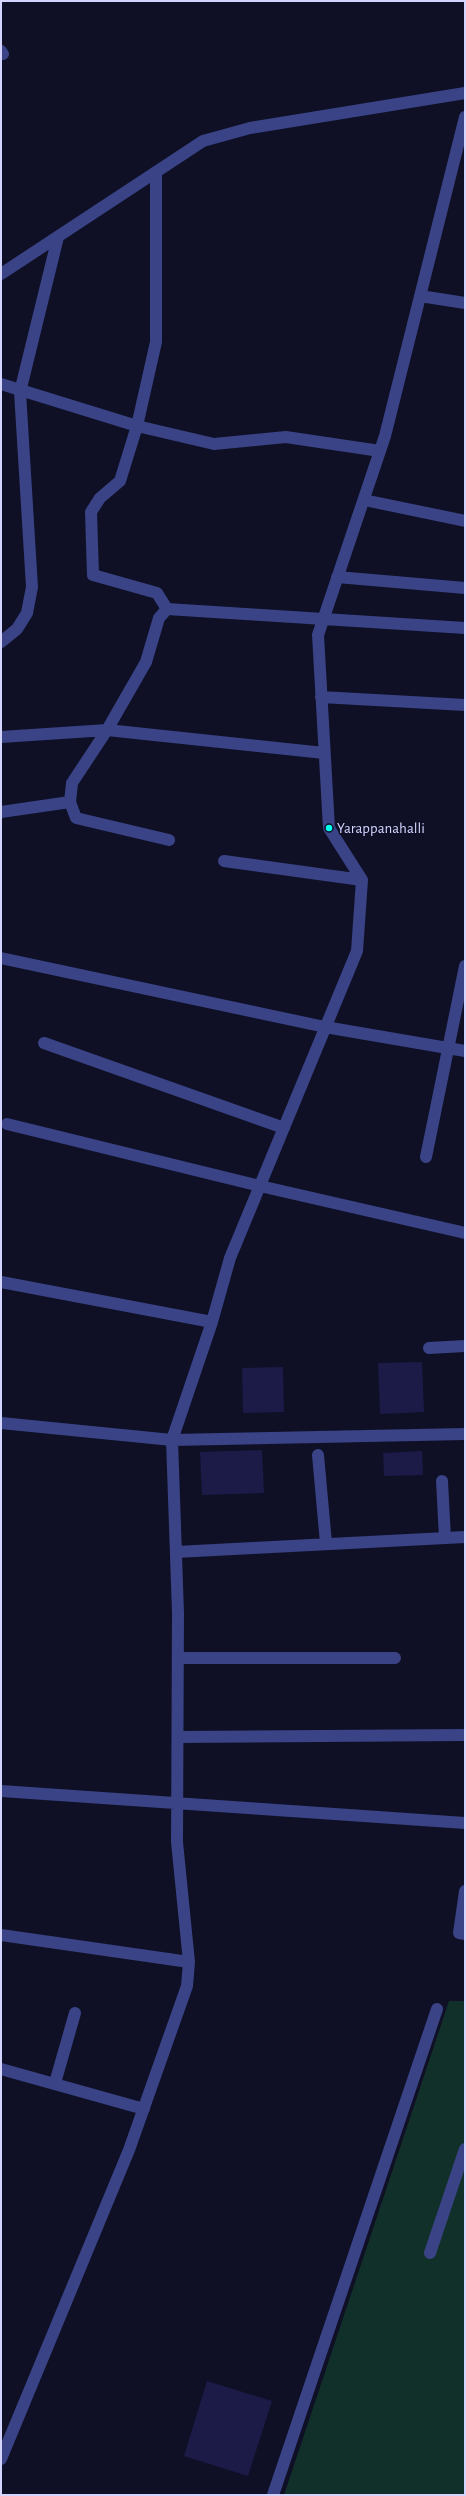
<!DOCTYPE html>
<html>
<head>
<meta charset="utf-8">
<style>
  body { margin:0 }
  #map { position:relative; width:466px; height:2496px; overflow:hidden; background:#0f0f26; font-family:"Alegreya Sans",sans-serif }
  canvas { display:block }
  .frame { position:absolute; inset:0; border:2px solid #d3d5ff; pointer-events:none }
</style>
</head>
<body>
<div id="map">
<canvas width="466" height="2496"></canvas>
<div class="frame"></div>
</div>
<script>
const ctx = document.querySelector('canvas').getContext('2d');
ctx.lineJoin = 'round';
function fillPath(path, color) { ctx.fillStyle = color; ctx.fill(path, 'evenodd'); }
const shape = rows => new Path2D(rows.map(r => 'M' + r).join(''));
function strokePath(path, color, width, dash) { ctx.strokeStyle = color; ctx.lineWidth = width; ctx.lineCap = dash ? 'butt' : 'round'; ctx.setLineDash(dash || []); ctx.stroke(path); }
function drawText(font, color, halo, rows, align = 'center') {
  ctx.font = font + ' "Alegreya Sans",sans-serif'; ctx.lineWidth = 3; ctx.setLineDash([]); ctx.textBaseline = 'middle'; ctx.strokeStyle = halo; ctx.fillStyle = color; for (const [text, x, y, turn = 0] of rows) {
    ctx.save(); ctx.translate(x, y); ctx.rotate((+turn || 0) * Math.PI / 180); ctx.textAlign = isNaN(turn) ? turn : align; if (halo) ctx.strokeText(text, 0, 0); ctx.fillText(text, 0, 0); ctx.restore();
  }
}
fillPath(shape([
  [449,2001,465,2001,465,2495,284,2495]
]), '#12302a');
fillPath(shape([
  [422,1362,424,1412,380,1414,378,1363],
  [283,1367,284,1412,243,1413,242,1368],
  [262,1450,264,1493,202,1495,200,1452],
  [422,1451,423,1475,384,1476,383,1453],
  [207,2381,272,2401,248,2476,184,2456]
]), '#1c1b47');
strokePath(shape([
  [1,51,3,54],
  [1,274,203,141,250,128,465,93],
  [420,296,465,303],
  [1,384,137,426,156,342,156,172],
  [364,500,465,521],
  [337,577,465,588],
  [167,609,157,593,93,575,91,512,100,498,120,481,137,426,214,444,286,437,380,451],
  [1,642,17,629,27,613,32,587,20,392,58,237],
  [321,697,465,705],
  [1,737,107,730,324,753],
  [1,812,70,802],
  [169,840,76,818,70,802,72,783,107,730,146,662,159,618,167,609,465,628],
  [224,861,362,880],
  [1,958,325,1027,465,1051],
  [44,1043,284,1128],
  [7,1124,260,1186,465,1233],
  [426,1157,465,966],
  [1,1282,212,1322],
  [429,1348,465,1346],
  [1,1423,172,1440,465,1434],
  [318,1455,326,1543],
  [442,1481,445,1538],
  [176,1552,465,1537],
  [178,1658,395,1658],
  [178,1737,465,1735],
  [1,1791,465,1823],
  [465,1891,459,1933,465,1934],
  [1,1935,189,1962],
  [1,2069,144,2109],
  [55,2083,75,2013],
  [430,2253,465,2149],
  [1,2459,129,2150,187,1986,189,1962,177,1842,178,1613,172,1440,212,1322,230,1258,357,951,362,880,329,828,318,635,385,436,465,117],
  [273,2495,437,2009]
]), '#394385', 12);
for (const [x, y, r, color] of [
  [329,828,4,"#00feef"]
]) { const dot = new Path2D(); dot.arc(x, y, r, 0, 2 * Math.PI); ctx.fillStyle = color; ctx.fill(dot); strokePath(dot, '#0f0f26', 1.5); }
drawText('15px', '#d3d5ff', '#0f0f26', [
  ["Yarappanahalli",337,828]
], 'left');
</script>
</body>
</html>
